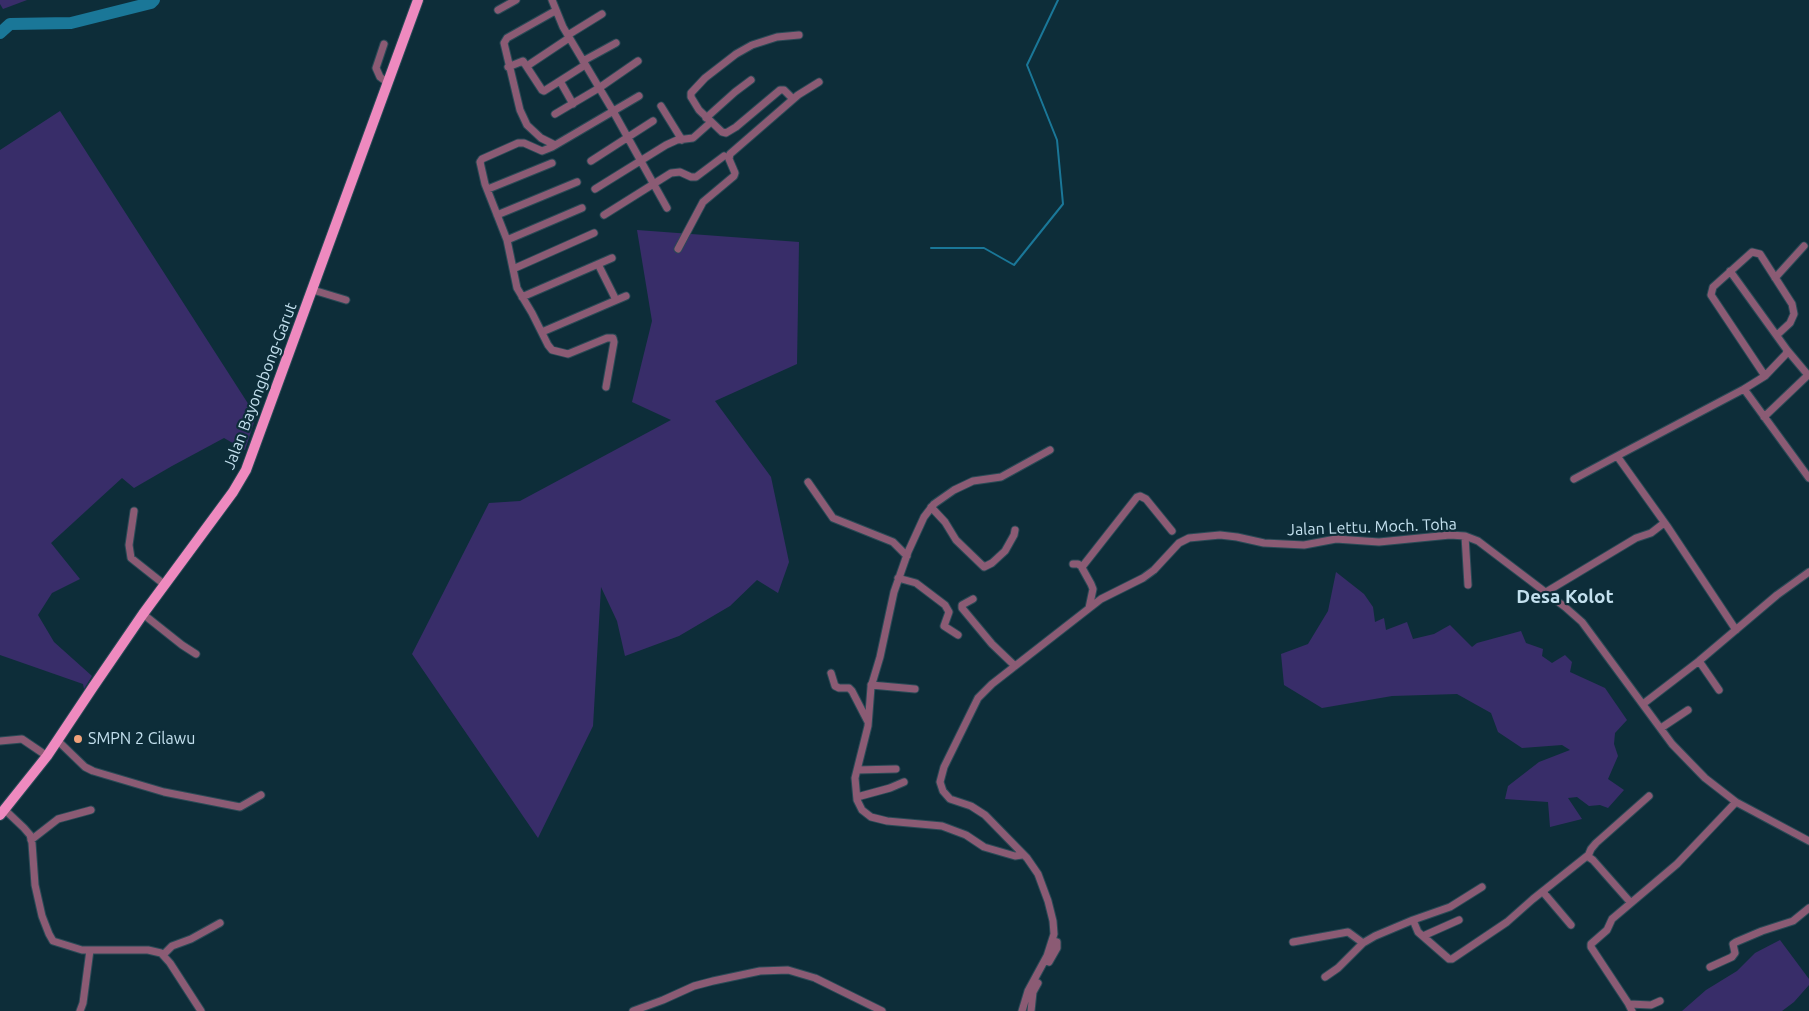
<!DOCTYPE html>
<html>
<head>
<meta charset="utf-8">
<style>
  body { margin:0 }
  canvas { display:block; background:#0d2d39 }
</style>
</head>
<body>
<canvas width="1809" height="1011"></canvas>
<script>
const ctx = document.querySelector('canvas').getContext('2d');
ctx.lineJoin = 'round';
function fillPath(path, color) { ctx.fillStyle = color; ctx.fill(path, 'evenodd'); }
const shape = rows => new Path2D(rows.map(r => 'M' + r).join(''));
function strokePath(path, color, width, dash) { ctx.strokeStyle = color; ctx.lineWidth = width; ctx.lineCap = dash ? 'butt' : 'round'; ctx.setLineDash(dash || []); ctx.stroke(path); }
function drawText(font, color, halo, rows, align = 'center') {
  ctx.font = font + ' Ubuntu,sans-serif'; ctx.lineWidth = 4.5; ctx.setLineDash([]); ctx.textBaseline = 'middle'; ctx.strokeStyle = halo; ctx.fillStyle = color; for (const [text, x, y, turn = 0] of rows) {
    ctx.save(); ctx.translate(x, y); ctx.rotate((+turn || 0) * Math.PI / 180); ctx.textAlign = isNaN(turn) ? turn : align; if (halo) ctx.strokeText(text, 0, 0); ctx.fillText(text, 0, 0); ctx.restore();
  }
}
fillPath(shape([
  [0,0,27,0,3,9,0,4],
  [60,111,256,416,245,450,224,438,172,466,134,488,122,478,51,543,80,579,52,593,38,615,54,642,92,676,84,689,83,684,0,655,0,150],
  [637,230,799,242,797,364,715,401,771,477,789,562,778,593,757,580,730,606,679,636,625,656,617,621,601,587,593,726,538,838,412,654,489,503,520,501,671,420,632,402,652,321],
  [1336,572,1364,594,1373,607,1375,622,1384,618,1386,630,1407,622,1413,639,1434,634,1450,625,1472,647,1477,643,1521,631,1526,643,1543,649,1542,656,1552,663,1565,655,1572,662,1570,672,1605,688,1627,720,1615,733,1614,744,1618,756,1608,779,1624,790,1608,808,1600,805,1589,806,1577,797,1568,798,1582,819,1550,827,1548,802,1505,799,1508,786,1539,762,1570,750,1562,745,1522,748,1498,732,1491,713,1457,694,1392,696,1322,708,1284,685,1281,654,1308,644,1328,611],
  [1780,940,1809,979,1809,985,1794,1002,1782,1011,1682,1011,1706,990,1737,971,1755,953]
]), '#382d69');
strokePath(shape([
  [931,248,984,248,1014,265,1063,204,1057,140,1027,65,1058,0]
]), '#1a7798', 2);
strokePath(shape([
  [0,33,10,24,71,23,151,3,154,0]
]), '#1a7798', 12);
const minor = shape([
  [552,0,563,27,613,111,667,208],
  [498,10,516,0],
  [568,35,602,14],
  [384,44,376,68,380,77,388,83],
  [583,61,616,43],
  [527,66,569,38],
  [508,67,523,61,542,90,544,91,585,65],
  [560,81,573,104],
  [793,99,784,90,780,90,736,127,726,133,722,132,699,110,691,97,691,93,705,78,736,54,752,45,777,37,799,35],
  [661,106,682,140],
  [555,114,599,88,638,61],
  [706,118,735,92,751,80],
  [555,145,541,138,527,125,520,110,504,43,507,38,555,11],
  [591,161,653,121],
  [488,189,552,163],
  [595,189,666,145,677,140,693,138,711,122],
  [497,215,577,182],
  [604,215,671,173,680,172,691,177,696,177,724,156],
  [507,240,582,208],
  [678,249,703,202,734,176,735,173,729,159,730,154,798,95,819,82],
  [598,264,616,300],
  [513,269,594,233],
  [1730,271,1787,350,1786,354,1765,376,1744,389,1809,478],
  [1775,278,1804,246],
  [313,290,346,300],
  [522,297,612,258],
  [542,332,626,296],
  [1765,376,1711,295,1713,287,1752,252,1760,254,1792,304,1794,314,1790,323,1777,335],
  [606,387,614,342,613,338,607,338,568,354,552,350,548,345,532,313,517,288,507,240,485,184,480,162,482,159,518,143,524,143,542,151,552,147,639,96],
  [1764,417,1808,375,1787,350],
  [1617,456,1744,389],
  [1574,479,1617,456,1667,526,1736,630],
  [808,482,833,518,893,542,907,556],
  [931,507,945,522,956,540,984,567,992,563,1005,551,1014,535,1015,530],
  [134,511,129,545,131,558,165,585],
  [1465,536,1468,585],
  [1073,564,1078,564,1081,566,1091,584,1093,589,1089,608],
  [1082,567,1137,497,1140,496,1146,499,1172,531],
  [898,578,916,583,945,605,949,612,944,626,958,635],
  [1546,592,1636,538,1651,533,1664,523],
  [973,599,962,605,962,608,992,644,1015,666],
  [143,614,182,645,196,654],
  [1699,661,1719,690],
  [831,673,835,686,839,688,849,688,852,691,868,722],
  [871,685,915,689],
  [1643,704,1699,661,1777,595,1809,572],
  [1661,728,1688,710],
  [57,740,85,767,93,771,164,792,240,807,261,795],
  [0,741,22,739,47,756],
  [857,770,896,769],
  [857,797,890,788,904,782],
  [5,810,24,828,30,835,32,843,35,885,42,916,49,934,53,941,82,950,148,950,161,953,170,963,201,1011],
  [31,840,58,819,91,810],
  [1022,855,1015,856,984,847,966,835,942,826,887,821,871,817,862,810,857,800,855,778,868,726,871,687,880,657,894,592,908,552,924,517,934,504,954,490,973,481,1001,477,1050,450],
  [1588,856,1591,849,1596,843,1649,796],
  [1543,892,1571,925],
  [1413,920,1418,932,1449,959,1452,959,1507,922,1533,899,1587,856,1593,860,1631,903],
  [1423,936,1459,920],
  [1293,942,1348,932,1363,943],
  [163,955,172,946,191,939,220,923],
  [1049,962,1057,948,1057,942,1052,941],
  [1710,967,1732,957,1735,953,1733,944,1736,942,1762,931,1793,921,1809,908],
  [1325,977,1338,968,1363,943,1375,936,1413,920,1450,907,1482,887],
  [1629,1004,1651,1005,1660,1001],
  [80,1011,83,1003,90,950],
  [633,1011,663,1000,694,986,713,981,760,971,788,970,815,978,882,1011],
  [1022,1011,1028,991,1047,956,1054,934,1053,921,1048,901,1038,874,1027,858,985,815,971,806,950,799,943,791,940,782,944,767,978,698,992,684,1101,599,1143,578,1154,570,1179,543,1189,538,1220,535,1237,537,1264,543,1304,545,1336,539,1379,542,1450,535,1465,536,1478,541,1565,607,1582,622,1672,744,1705,778,1736,802,1809,841],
  [1031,1011,1033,992,1038,983],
  [1632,1011,1628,1003,1591,947,1591,944,1607,930,1612,919,1677,864,1736,802]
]);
const primary = shape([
  [0,815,47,756,93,687,143,614,233,492,246,470,418,0]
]);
strokePath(minor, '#2a4a56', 9);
strokePath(primary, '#2a4a56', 12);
strokePath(minor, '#8b5b74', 7);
strokePath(primary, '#ee8abf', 10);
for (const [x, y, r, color] of [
  [78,739,5,"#f0a27a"]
]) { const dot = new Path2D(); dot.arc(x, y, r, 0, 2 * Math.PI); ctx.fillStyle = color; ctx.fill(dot); strokePath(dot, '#0d2d39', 2); }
drawText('16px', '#c3e0ee', '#0d2d39', [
  ["Jalan Bayongbong-Garut",260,386,-69],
  ["Jalan Lettu. Moch. Toha",1372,527,-2]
]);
drawText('16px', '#c3e0ee', '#0d2d39', [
  ["SMPN 2 Cilawu",88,739]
], 'left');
drawText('bold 19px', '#c3e0ee', '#0d2d39', [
  ["Desa Kolot",1565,597]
]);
</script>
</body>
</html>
